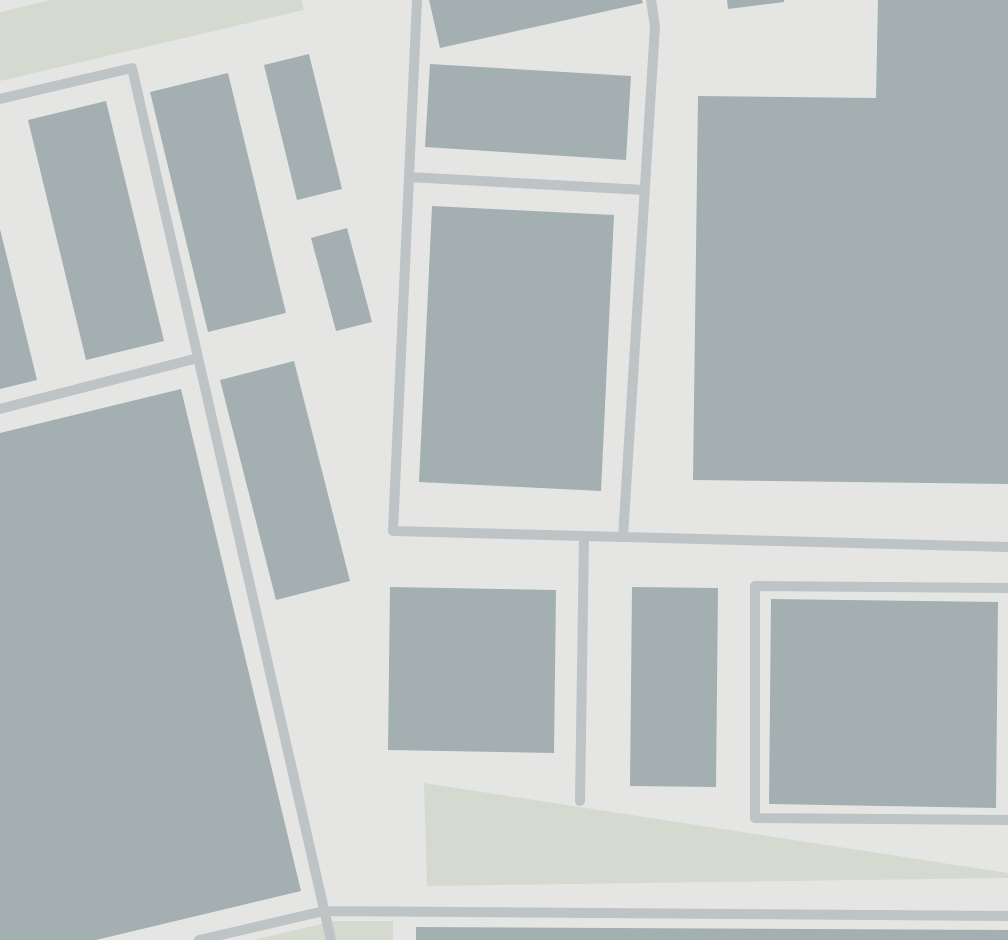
<!DOCTYPE html>
<html>
<head>
<meta charset="utf-8">
<style>
  body { margin:0 }
  canvas { display:block; background:#f5f4f1 }
</style>
</head>
<body>
<canvas width="1008" height="940"></canvas>
<script>
const ctx = document.querySelector('canvas').getContext('2d');
ctx.lineJoin = 'round';
function fillPath(path, color) { ctx.fillStyle = color; ctx.fill(path, 'evenodd'); }
const shape = rows => new Path2D(rows.map(r => 'M' + r).join(''));
function strokePath(path, color, width, dash) { ctx.strokeStyle = color; ctx.lineWidth = width; ctx.lineCap = dash ? 'butt' : 'round'; ctx.setLineDash(dash || []); ctx.stroke(path); }
fillPath(shape([
  [0,0,1008,0,1008,940,0,940]
]), '#e5e6e4');
fillPath(shape([
  [50,0,301,0,304,10,0,81,0,12],
  [424,783,1008,873,1008,878,427,886],
  [334,921,393,921,393,940,253,940]
]), '#d5dad0');
fillPath(shape([
  [429,0,642,0,643,3,440,48],
  [727,0,784,0,784,2,728,9],
  [878,0,1008,0,1008,484,693,480,698,96,876,98],
  [309,54,342,189,297,200,264,65],
  [430,64,631,76,626,160,425,147],
  [228,73,286,313,208,332,150,92],
  [106,101,164,341,86,360,28,120],
  [432,206,614,215,601,491,419,482],
  [347,228,372,322,336,331,311,238],
  [0,229,37,380,0,389],
  [294,361,350,581,276,600,220,380],
  [181,389,301,891,96,940,0,940,0,433],
  [390,587,556,590,554,753,388,750],
  [632,587,718,588,716,787,630,786],
  [771,599,998,602,996,808,769,804],
  [416,927,1008,930,1008,940,416,940]
]), '#a4afb2');
strokePath(shape([
  [417,0,393,531,1008,547],
  [0,99,132,68,331,940],
  [409,177,644,190],
  [0,409,198,358],
  [623,537,655,26,651,0],
  [1008,588,755,586,755,818,1008,820],
  [580,801,584,536],
  [199,940,324,911,1008,916]
]), '#bec3c5', 10);
</script>
</body>
</html>
